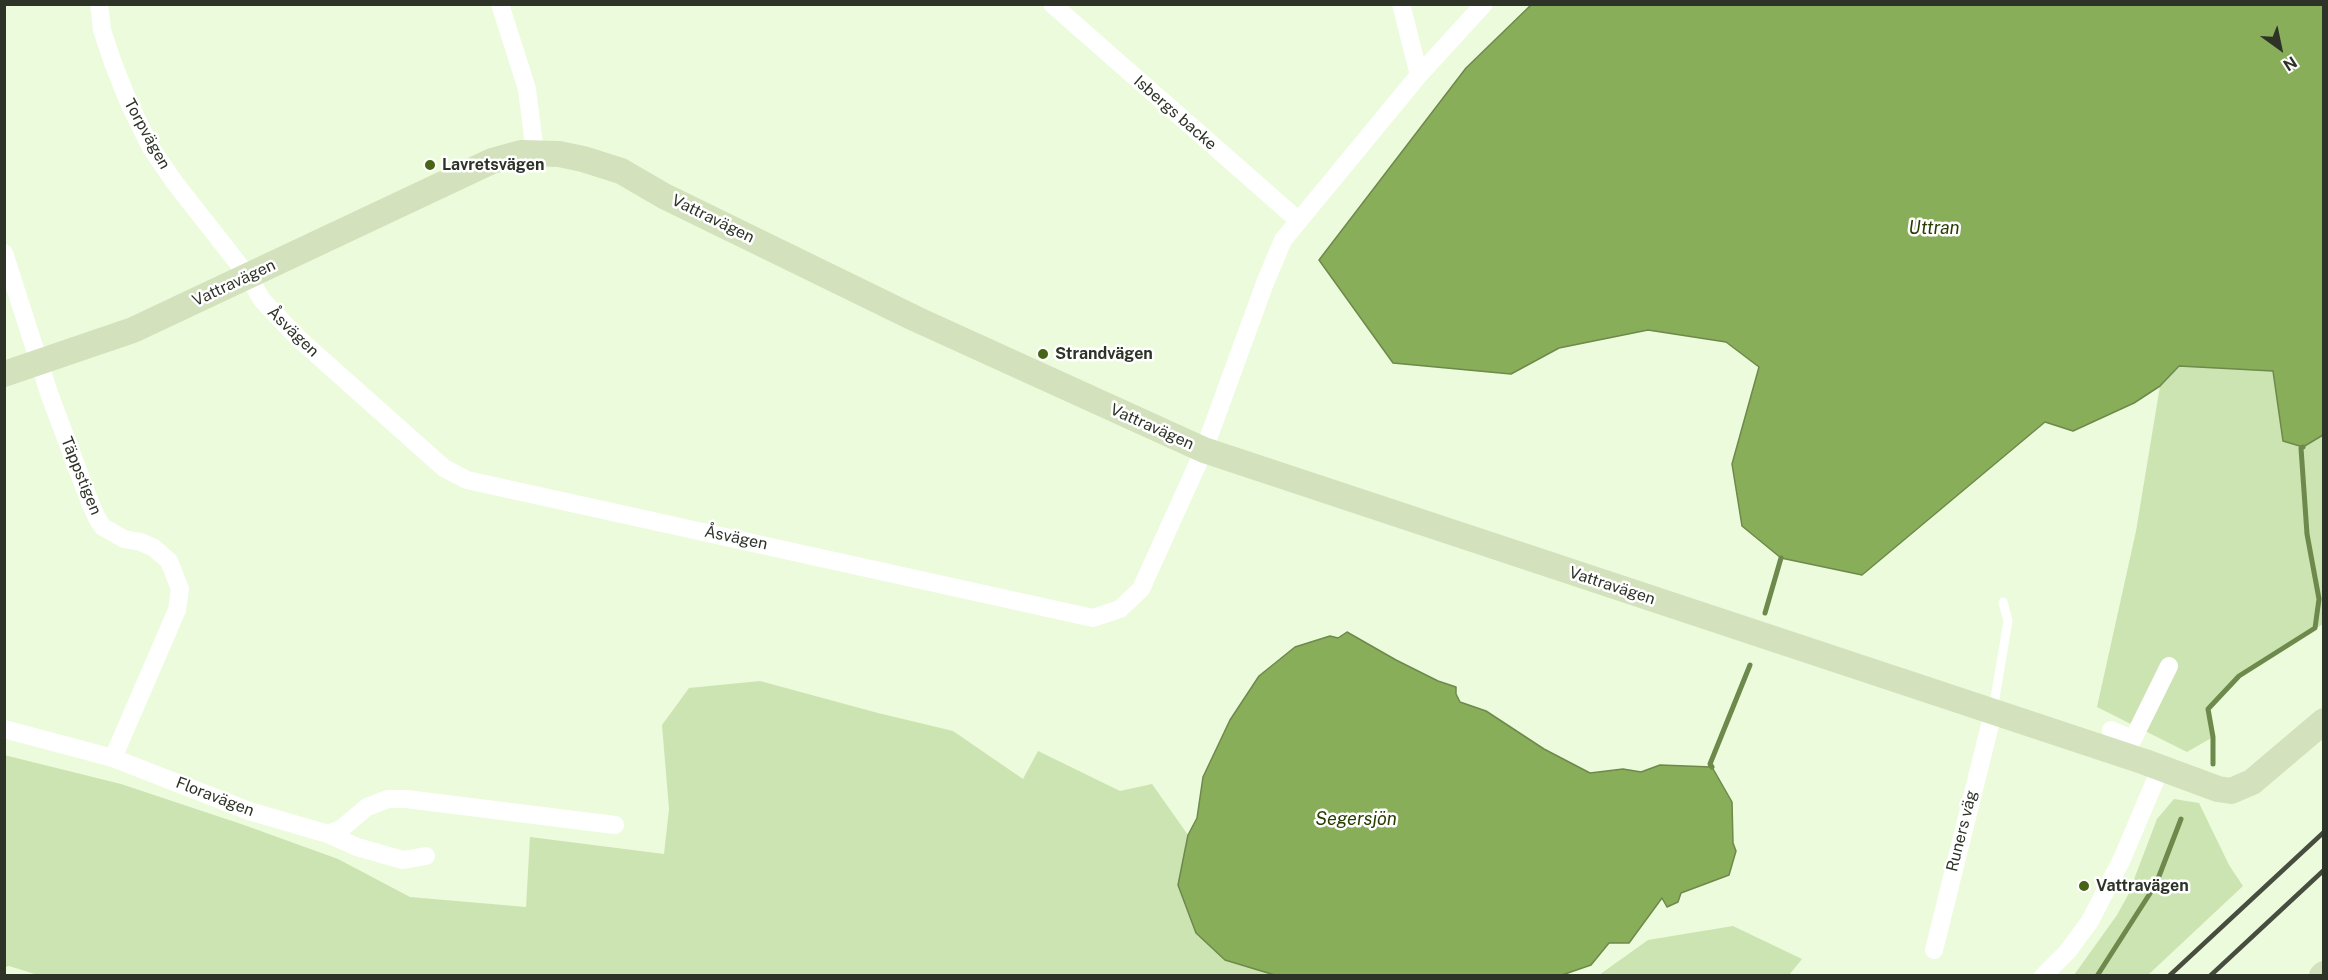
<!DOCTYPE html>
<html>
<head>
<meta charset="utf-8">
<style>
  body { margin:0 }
  #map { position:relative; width:2328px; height:980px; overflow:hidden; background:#ecfbdb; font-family:"Public Sans",sans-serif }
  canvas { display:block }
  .frame { position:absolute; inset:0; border:6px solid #2d3327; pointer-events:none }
  .north { position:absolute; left:2250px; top:18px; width:60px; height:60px; -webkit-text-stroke:4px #fff; paint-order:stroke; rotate:147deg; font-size:16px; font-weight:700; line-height:24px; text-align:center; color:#2d3327 }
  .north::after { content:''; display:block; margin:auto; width:21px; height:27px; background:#2d3327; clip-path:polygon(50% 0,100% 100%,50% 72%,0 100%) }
</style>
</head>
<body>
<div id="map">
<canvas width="2328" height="980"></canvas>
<div class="frame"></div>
<div class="north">N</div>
</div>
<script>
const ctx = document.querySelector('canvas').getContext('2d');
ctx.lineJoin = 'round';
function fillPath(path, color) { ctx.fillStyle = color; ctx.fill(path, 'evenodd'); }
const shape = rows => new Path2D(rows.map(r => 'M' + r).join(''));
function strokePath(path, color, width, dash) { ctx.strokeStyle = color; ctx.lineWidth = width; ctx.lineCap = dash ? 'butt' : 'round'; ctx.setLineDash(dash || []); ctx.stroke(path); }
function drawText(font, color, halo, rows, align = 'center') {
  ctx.font = font + ' "Public Sans",sans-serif'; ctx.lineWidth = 5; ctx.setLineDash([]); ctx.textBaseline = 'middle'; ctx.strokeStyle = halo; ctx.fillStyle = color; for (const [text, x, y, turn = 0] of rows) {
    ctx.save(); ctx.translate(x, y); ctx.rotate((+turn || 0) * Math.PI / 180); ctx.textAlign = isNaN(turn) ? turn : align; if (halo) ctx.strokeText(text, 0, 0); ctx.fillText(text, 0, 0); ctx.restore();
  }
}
fillPath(shape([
  [2179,366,2273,371,2283,441,2303,447,2323,435,2323,624,2239,676,2208,709,2213,737,2187,752,2097,707,2136,531,2160,386],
  [760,681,878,713,953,731,1023,779,1038,751,1120,791,1152,784,1188,835,1178,885,1225,960,1278,975,38,975,9,966,5,967,4,755,121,784,244,825,338,859,410,897,526,907,530,837,664,854,669,809,662,725,689,688],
  [2174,799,2199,803,2229,865,2243,886,2148,975,2074,975,2117,915,2128,895,2157,819],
  [1733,926,1802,959,1789,975,1599,975,1648,940]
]), '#cce4b1');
const water = shape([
  [1532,4,2323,5,2323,435,2303,447,2283,441,2273,371,2179,366,2160,386,2134,403,2073,431,2045,422,1862,575,1781,558,1742,526,1732,464,1759,367,1726,342,1648,330,1559,348,1511,374,1393,363,1319,260,1466,68,1532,4],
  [1347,632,1396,660,1438,681,1456,687,1456,694,1460,702,1486,711,1544,749,1590,773,1623,769,1641,772,1660,765,1712,767,1732,802,1733,843,1736,851,1729,875,1681,893,1678,902,1667,907,1662,898,1629,943,1609,943,1591,965,1562,975,1278,976,1225,960,1196,933,1178,885,1188,835,1197,818,1203,777,1230,720,1259,676,1295,647,1330,636,1338,638,1347,632]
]);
fillPath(water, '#89ae5a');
strokePath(water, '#6d894b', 1.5);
strokePath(shape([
  [1765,613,1781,558],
  [2213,764,2213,737,2208,709,2239,676,2315,628,2319,599,2307,534,2301,448,2303,447],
  [1712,767,1710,764,1750,665],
  [2097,976,2156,884,2181,819]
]), '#6d894b', 5);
strokePath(shape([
  [1993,710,2008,621,2003,602]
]), '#fff', 9);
strokePath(shape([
  [99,4,102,30,113,63,129,103,151,148,175,183,248,276,262,300,299,339,444,468,467,480,1093,618,1120,609,1141,589,1204,450,1265,283,1283,240,1419,75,1484,4],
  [500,4,527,89,535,153],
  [1052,4,1299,221],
  [1401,4,1419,75],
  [4,253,50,396,91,505,98,520,103,527,124,539,141,542,154,548,169,561,180,589,177,610,113,758],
  [4,729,113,758,249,811,328,834,357,847,403,860,426,856],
  [2111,730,2133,739],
  [2121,754,2133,739,2169,666],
  [328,834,341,829,367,807,388,799,406,799,615,825],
  [1934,950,1993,713],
  [2043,976,2068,951,2090,921,2122,859,2161,767]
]), '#fff', 18);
strokePath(shape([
  [4,374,133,330,492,161,521,153,559,154,583,159,621,171,664,196,916,319,1204,450,2145,762,2218,789,2231,791,2252,782,2324,721],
  [2322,976,2324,974]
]), '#d3e1bd', 26);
strokePath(shape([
  [2169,976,2324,832],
  [2210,976,2324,870]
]), '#474e3f', 4.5);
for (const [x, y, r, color] of [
  [430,165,6,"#466316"],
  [1043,354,6,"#466316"],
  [2084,886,6,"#466316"]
]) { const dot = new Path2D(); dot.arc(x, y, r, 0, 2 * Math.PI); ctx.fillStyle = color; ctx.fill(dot); strokePath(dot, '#fff', 2); }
drawText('16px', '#2d3327', '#fff', [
  ["Isbergs backe",1175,113,41],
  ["Torpvägen",147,134,61],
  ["Vattravägen",713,219,26],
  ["Vattravägen",234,283,-25],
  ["Åsvägen",293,332,44],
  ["Vattravägen",1152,427,24],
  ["Täppstigen",81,476,68],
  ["Åsvägen",736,538,12],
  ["Vattravägen",1612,586,18],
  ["Floravägen",215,797,21],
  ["Runers väg",1962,831,-76]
]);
drawText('bold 16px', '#2d3327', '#fff', [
  ["Lavretsvägen",442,165],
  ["Strandvägen",1055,354],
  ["Vattravägen",2096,886]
], 'left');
drawText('italic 18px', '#273e00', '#fff', [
  ["Uttran",1934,228],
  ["Segersjön",1356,819]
]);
</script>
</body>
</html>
